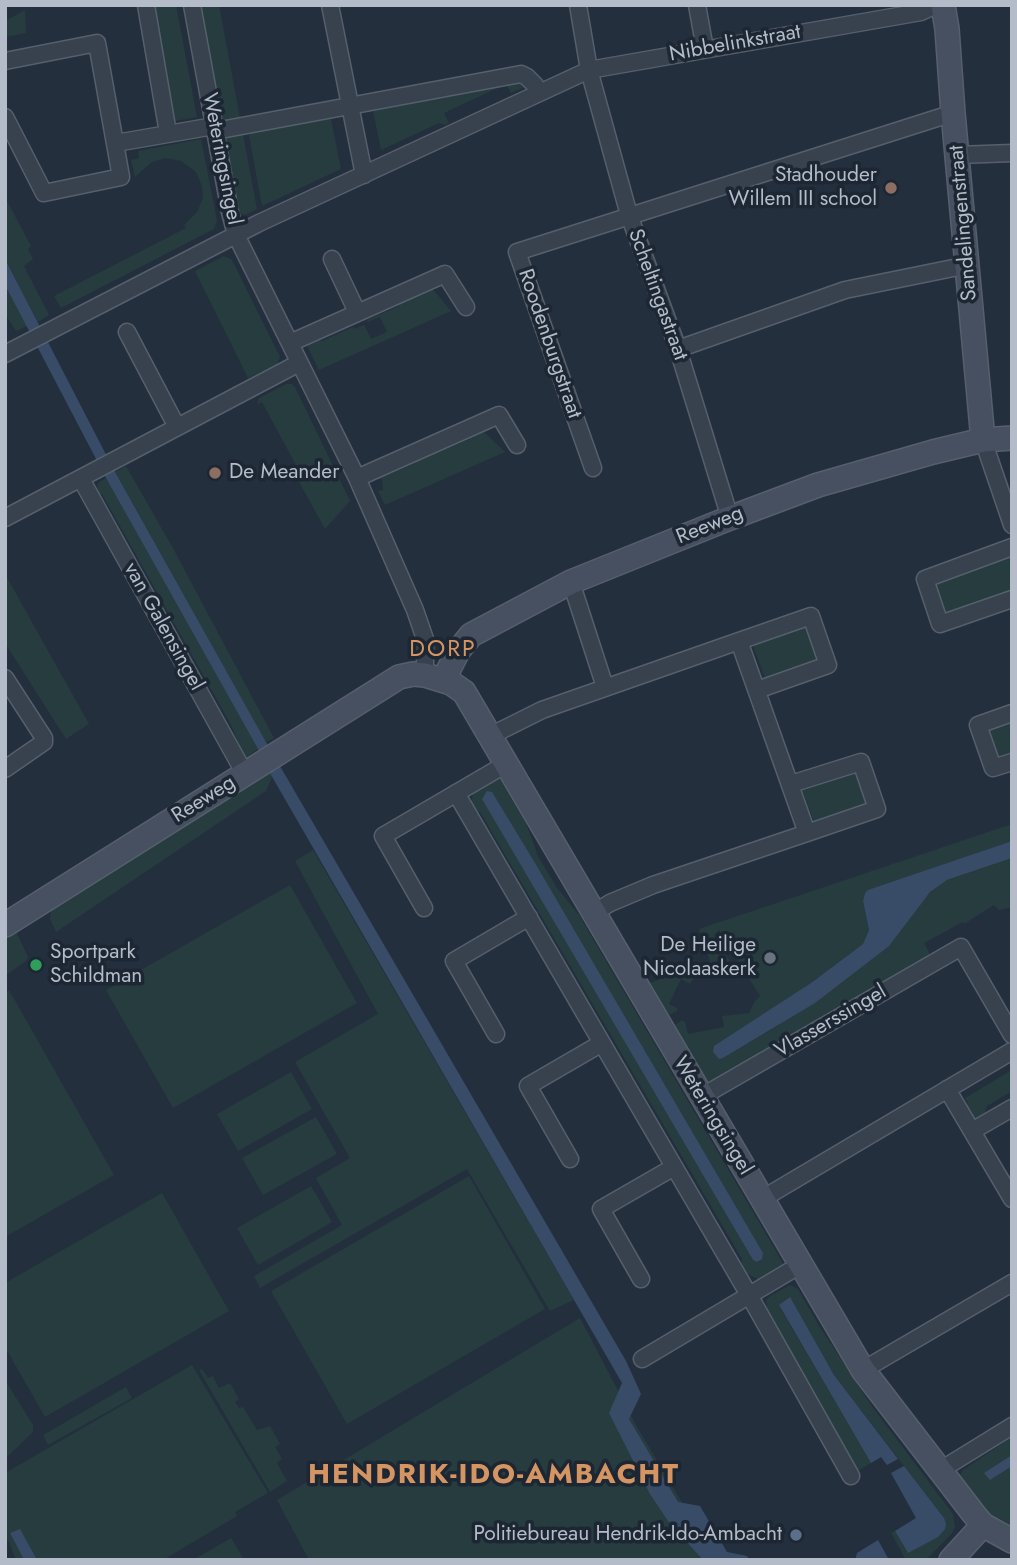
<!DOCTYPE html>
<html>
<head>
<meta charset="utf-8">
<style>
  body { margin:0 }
  #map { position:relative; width:1017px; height:1565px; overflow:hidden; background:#242f3e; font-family:Jost,sans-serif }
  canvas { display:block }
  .frame { position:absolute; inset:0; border:7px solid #b4bcc9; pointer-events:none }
</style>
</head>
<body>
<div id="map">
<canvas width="1017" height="1565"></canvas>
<div class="frame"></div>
</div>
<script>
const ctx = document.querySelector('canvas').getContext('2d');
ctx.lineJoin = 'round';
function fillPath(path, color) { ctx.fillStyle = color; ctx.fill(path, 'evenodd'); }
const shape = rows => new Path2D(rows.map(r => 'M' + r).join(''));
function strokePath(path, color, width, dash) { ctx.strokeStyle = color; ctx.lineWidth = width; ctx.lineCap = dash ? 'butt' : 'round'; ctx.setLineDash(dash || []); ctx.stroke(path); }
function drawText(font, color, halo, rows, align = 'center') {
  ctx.font = font + ' Jost,sans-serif'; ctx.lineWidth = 7; ctx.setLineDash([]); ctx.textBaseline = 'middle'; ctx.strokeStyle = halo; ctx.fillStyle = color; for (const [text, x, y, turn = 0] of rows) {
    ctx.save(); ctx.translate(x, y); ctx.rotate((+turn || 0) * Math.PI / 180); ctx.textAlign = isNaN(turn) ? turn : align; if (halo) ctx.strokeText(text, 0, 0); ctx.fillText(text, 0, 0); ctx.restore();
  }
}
fillPath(shape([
  [152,5,176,5,197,117,175,121],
  [201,5,219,5,257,209,245,215,237,212,237,209,238,204],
  [25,10,26,33,5,37,5,21],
  [519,77,527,86,511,93,506,84,444,113,449,123,445,125,439,123,381,150,372,106],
  [330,114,341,169,262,206,248,130],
  [201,139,216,215,217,221,214,229,61,308,54,296,186,228,184,225,197,212,203,198,202,186,196,172,181,161,166,158,152,162,135,177,131,160,139,158,138,151],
  [5,197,31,246,28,249,33,259,24,266,49,315,38,322,5,259],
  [224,256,232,260,280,357,277,364,248,378,195,271],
  [5,285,27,326,16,331,5,314],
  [432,288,451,311,319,370,307,346,312,341,316,339,322,341,353,327,354,329,364,325,371,339,387,332,380,317,368,322,367,320,399,306,401,301],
  [286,384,292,384,295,387,350,501,325,529,298,480,303,478,262,402,257,404,259,398],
  [482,430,505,452,385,505,378,491,383,490,382,479,378,479,378,475,385,472,390,474,413,464,415,458,442,446,447,449,469,439,472,433],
  [126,466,174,550,274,738,266,742,115,472],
  [106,478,258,749,245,758,231,725,102,494,96,497,98,483],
  [1012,555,1012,594,946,616,934,583],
  [5,574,89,724,66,739,5,643],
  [809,623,822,661,766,681,752,643],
  [1012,719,1012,756,996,761,984,729],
  [860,766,873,802,815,824,801,787],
  [267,768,272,777,266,791,56,932,50,919,51,910],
  [493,778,499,778,526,823,538,856,557,888,579,915,783,1263,780,1268,764,1278,758,1279,745,1273,741,1265,742,1259,480,812,474,811,471,801,474,790],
  [492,793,763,1253,758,1262,753,1260,483,799],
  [1012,824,1012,841,865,893,863,901,869,930,863,944,811,983,723,1058,779,1025,942,882,1012,858,1012,907,999,910,994,905,964,924,963,922,924,943,931,956,709,1083,675,1025,682,1020,685,1022,688,1034,724,1027,722,1016,749,1013,755,1001,760,996,719,930,714,935,737,973,729,970,707,974,694,977,690,984,681,979,669,1004,677,1008,677,1011,669,1015,650,983,710,961,699,929],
  [313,850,574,1300,550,1311,467,1169,260,1288,254,1276,342,1225,316,1178,350,1158,295,1062,378,1014,295,861],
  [290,885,357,1003,173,1108,106,990],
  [15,929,28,957,26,961,5,976,5,936],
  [9,990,114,1175,5,1237,5,993],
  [1012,1070,1012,1091,987,1106,983,1119,974,1120,963,1107,968,1103,965,1098],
  [291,1072,312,1109,238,1151,217,1114],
  [316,1117,337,1154,263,1195,242,1158],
  [469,1176,545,1309,347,1424,271,1291],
  [311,1186,332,1222,258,1265,237,1228],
  [162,1193,229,1311,45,1417,5,1347,5,1283],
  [790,1285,798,1289,818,1324,871,1405,953,1514,955,1527,952,1533,926,1560,906,1560,891,1533,895,1531,908,1553,944,1518,834,1375,789,1297,779,1306,871,1463,856,1472,788,1356,792,1353,767,1309,766,1300,770,1296],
  [580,1318,636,1425,716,1560,309,1560,277,1500],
  [192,1365,268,1493,235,1512,237,1516,163,1560,37,1560,19,1530,10,1533,24,1560,16,1560,5,1533,5,1473],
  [202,1369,208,1378,213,1376,219,1388,230,1383,239,1399,235,1402,239,1408,243,1407,257,1430,270,1426,280,1444,275,1447,282,1459,277,1463,287,1481,270,1492,199,1370],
  [5,1380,33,1425,33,1432,5,1459],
  [126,1387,132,1398,48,1445,43,1435],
  [1012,1437,1012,1531,986,1514,961,1481,960,1475,963,1470],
  [231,1538,243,1558,193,1560]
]), '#263c3f');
fillPath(shape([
  [5,259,115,472,266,742,626,1361,641,1394,629,1419,678,1502,700,1506,727,1552,747,1556,749,1560,703,1560,668,1521,650,1494,609,1413,622,1383,267,768,258,749,106,478,5,285],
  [487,791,492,792,535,863,763,1253,762,1259,757,1262,753,1260,482,799],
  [1012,841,1012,858,947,880,930,892,889,946,815,1003,723,1058,719,1059,713,1052,714,1046,811,983,863,944,869,930,863,901,865,893,868,890],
  [790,1297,834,1375,898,1459,887,1465,881,1457,871,1463,779,1305],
  [1012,1455,1012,1466,990,1480,984,1473],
  [904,1466,944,1518,946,1524,945,1529,938,1537,908,1553,895,1531,916,1518,891,1473],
  [20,1529,37,1560,24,1560,10,1533],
  [878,1540,889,1560,855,1560,857,1553]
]), '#394c67');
const street = shape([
  [146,5,168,133],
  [192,5,230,212,236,235,357,478,415,610,425,639,425,675],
  [330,5,364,175],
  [578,5,589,70,629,215,678,349,730,518],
  [697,5,705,49],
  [5,61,97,43,121,177,44,193,5,117],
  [215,131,521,74,527,77,535,85,538,92],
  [116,143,214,126],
  [958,155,1012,153],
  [332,259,357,312],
  [127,332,177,427],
  [290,343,445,274,466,307],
  [678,349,845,290,968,265],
  [5,354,259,223,589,70,921,12,936,5],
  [983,440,1012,525],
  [593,468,517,252,953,113],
  [357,478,499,415,517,445],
  [81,479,245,774],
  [5,518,299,363],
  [1012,547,925,579,940,624,1012,599],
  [571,582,605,687],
  [739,641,811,616,828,665,757,690],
  [5,678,44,738,44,742,5,769],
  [1012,713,978,725,993,768,1012,762],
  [490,736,542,710,739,641,807,833,653,885,610,903,594,913],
  [791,784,861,762,877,809,807,833],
  [456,793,749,1295,851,1476],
  [424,908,383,836,506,764],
  [496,1034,454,961,529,917],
  [947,1089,1012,1199],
  [701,1097,961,947,1012,1035],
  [972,1131,1012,1108],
  [570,1159,528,1086,602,1043],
  [762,1199,1012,1051],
  [641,1279,601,1209,674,1167],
  [642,1359,800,1265],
  [863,1370,1012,1283],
  [939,1471,1012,1426]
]);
const secondary = shape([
  [943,5,947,29,953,113,983,440],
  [444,679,458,651,471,635,571,582,730,518,818,485,933,452,983,440,1012,438],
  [5,925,399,677,413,674,425,675,451,683,464,692,863,1370,973,1513,983,1525,1012,1541],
  [951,1560,983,1525]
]);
strokePath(street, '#565f6c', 19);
strokePath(secondary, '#565f6c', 26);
strokePath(street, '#38414e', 16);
strokePath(secondary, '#465061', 23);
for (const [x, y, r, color] of [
  [891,188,7,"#8d6e63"],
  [215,473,7,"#8d6e63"],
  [770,958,7,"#6b7280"],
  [36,965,7,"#2e9e5b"],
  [796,1535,7,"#5c6f8a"]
]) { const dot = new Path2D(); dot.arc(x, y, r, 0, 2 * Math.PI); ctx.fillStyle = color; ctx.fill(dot); strokePath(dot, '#1d2633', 2.5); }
drawText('21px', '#b4bcc9', '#1d2633', [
  ["Nibbelinkstraat",735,44,-10],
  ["Weteringsingel",221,159,79],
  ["Sandelingenstraat",964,223,-95],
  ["Scheltingastraat",657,295,70],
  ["Roodenburgstraat",549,344,71],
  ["Reeweg",710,526,-22],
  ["van Galensingel",163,627,61],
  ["Reeweg",204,800,-32],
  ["Vlasserssingel",831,1022,-30],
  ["Weteringsingel",712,1116,59]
]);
drawText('21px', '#b4bcc9', '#1d2633', [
  ["Stadhouder",877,176],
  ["Willem III school",877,200],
  ["De Meander",229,473,"left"],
  ["De Heilige",756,946],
  ["Nicolaaskerk",756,970],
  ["Sportpark",50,953,"left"],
  ["Schildman",50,977,"left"],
  ["Politiebureau Hendrik-Ido-Ambacht",782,1535]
], 'right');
ctx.letterSpacing = '2px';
drawText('23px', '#d59563', '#1d2633', [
  ["DORP",443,650]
]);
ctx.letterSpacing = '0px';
ctx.letterSpacing = '2px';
drawText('bold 28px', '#d59563', '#1d2633', [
  ["HENDRIK-IDO-AMBACHT",494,1476]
]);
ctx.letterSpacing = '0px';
</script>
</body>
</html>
